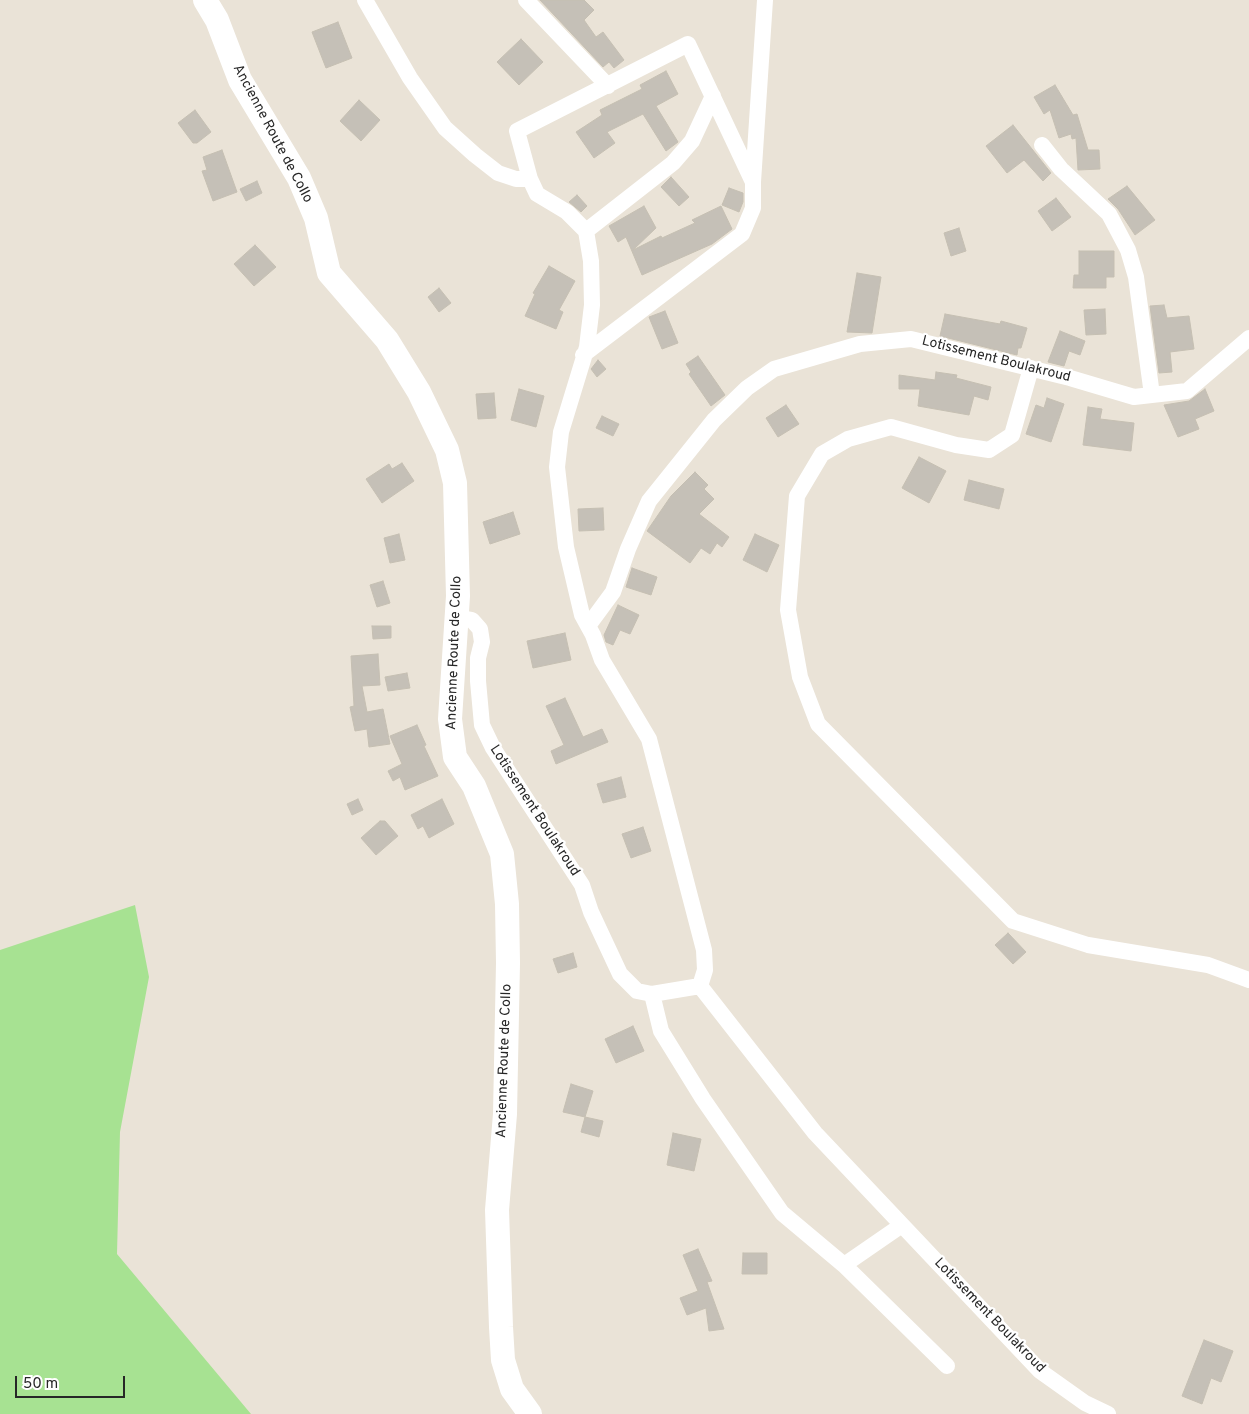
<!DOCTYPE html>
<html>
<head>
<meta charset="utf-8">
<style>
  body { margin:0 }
  #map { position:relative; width:1249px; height:1414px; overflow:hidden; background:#eae3d7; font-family:Overpass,sans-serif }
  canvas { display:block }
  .scale { position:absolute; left:15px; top:1376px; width:110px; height:22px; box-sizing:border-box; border:2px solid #272727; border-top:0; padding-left:6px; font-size:15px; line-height:18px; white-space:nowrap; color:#272727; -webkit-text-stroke:4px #fff; paint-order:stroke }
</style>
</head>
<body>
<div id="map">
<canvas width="1249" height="1414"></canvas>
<div class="scale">50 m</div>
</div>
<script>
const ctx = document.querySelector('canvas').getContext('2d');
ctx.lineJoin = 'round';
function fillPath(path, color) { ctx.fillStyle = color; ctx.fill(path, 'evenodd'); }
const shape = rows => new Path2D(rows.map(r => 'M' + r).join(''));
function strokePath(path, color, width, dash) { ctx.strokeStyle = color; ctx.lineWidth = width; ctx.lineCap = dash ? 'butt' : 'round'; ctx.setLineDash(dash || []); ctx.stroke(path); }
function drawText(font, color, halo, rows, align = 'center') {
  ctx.font = font + ' Overpass,sans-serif'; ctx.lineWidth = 4.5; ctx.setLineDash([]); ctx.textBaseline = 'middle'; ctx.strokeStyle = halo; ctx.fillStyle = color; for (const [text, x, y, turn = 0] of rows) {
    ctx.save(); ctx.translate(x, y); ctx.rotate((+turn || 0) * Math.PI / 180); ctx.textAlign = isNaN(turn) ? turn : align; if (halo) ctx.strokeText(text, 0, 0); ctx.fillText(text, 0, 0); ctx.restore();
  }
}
fillPath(shape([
  [135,905,149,977,120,1132,117,1254,251,1414,0,1414,0,950]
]), '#a7e292');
const building = shape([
  [540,0,584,0,594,10,584,20,596,37,603,32,624,60,614,68,609,62,603,67,540,0],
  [338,22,352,58,326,68,312,32,338,22],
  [521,39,543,62,519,85,497,62,521,39],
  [666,71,678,94,656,106,678,142,666,151,643,114,607,132,615,143,594,158,576,132,602,115,600,110,642,89,640,85,666,71],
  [1055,85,1073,115,1077,114,1088,150,1099,150,1100,169,1078,170,1076,138,1072,139,1071,134,1059,138,1050,110,1044,114,1034,97,1055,85],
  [359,100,380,120,361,141,340,121,359,100],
  [195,110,211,132,197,143,193,143,178,123,195,110],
  [1013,125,1051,173,1043,181,1024,160,1007,173,986,146,1013,125],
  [222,150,237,192,213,201,202,171,207,170,203,157,222,150],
  [671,177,689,197,679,206,661,187,671,177],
  [257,181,262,193,246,201,240,189,257,181],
  [1127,186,1155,220,1135,235,1118,209,1108,199,1127,186],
  [729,188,743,193,743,202,739,212,722,205,729,188],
  [577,195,587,206,581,212,569,202,577,195],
  [1056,198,1071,217,1052,231,1038,211,1056,198],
  [644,206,656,228,633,250,661,236,662,238,695,223,692,220,721,206,732,229,712,244,642,275,626,237,618,242,609,226,644,206],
  [959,228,966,251,951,256,944,233,959,228],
  [255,245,276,267,254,286,234,264,255,245],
  [1079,251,1114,251,1114,277,1106,277,1106,288,1073,288,1074,275,1079,275,1079,251],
  [549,266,575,281,559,310,563,312,556,329,525,316,535,294,533,293,549,266],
  [857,273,881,277,872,333,847,332,857,273],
  [439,288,451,303,439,312,428,297,439,288],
  [1164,305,1167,318,1189,316,1194,349,1170,352,1172,372,1159,373,1150,306,1164,305],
  [1105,309,1106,334,1086,335,1084,310,1105,309],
  [665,311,678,343,662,349,649,317,665,311],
  [945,314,1000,324,1001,321,1027,328,1021,348,1018,348,1017,355,940,336,945,314],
  [1060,331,1085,341,1080,355,1069,351,1064,366,1048,362,1060,331],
  [698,356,725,395,711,406,689,374,691,372,686,364,698,356],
  [598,360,606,369,597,377,591,369,598,360],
  [936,372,957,375,956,378,991,387,988,400,974,396,969,415,918,406,920,389,899,389,899,375,935,380,936,372],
  [519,389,544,396,536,427,511,420,519,389],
  [1205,389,1214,411,1195,419,1199,429,1178,437,1164,405,1189,401,1205,389],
  [494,393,496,418,478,419,476,394,494,393],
  [1047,398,1064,404,1051,442,1026,434,1036,405,1044,408,1047,398],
  [786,405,799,424,778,437,766,418,786,405],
  [1088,407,1102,409,1100,419,1134,423,1131,451,1083,445,1088,407],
  [602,416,619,424,613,436,596,428,602,416],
  [919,457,946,471,929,503,902,488,919,457],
  [402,463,414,481,382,503,366,479,389,464,392,469,402,463],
  [695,472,708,485,704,489,714,499,699,514,729,537,722,547,717,543,710,554,701,548,690,563,647,531,671,496,695,472],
  [969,480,1004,489,999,509,964,500,969,480],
  [603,508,604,530,579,531,578,509,603,508],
  [513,512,520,534,490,544,483,522,513,512],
  [399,534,405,560,390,563,384,538,399,534],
  [755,534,779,545,767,572,743,560,755,534],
  [632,568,657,577,651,595,626,587,632,568],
  [383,581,390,603,377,607,370,585,383,581],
  [618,605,639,615,630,634,620,630,613,645,606,642,604,635,618,605],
  [372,626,391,626,391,638,373,639,372,626],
  [565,633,571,660,533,668,527,641,565,633],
  [378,654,380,685,362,686,367,712,383,709,390,744,369,747,367,729,355,731,350,707,354,706,351,656,378,654],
  [407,673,410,688,388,691,385,677,407,673],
  [565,698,583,737,602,729,608,742,556,764,551,751,564,745,546,706,565,698],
  [417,725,426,745,424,746,438,776,405,790,400,777,393,781,388,771,402,764,390,736,417,725],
  [621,777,626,797,603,803,597,784,621,777],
  [358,799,363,810,352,815,347,804,358,799],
  [442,799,454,824,429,838,423,826,418,829,411,815,442,799],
  [380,821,385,821,398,836,376,855,361,838,380,821],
  [643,827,651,851,631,858,622,834,643,827],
  [1008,933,1026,952,1013,964,995,945,1008,933],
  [573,953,577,967,558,973,553,959,573,953],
  [633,1026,644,1051,616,1063,605,1039,633,1026],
  [571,1084,593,1091,585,1117,603,1121,599,1137,581,1132,585,1117,563,1112,571,1084],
  [673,1133,701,1139,694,1171,667,1165,673,1133],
  [698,1249,712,1281,707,1282,724,1329,709,1331,706,1308,687,1315,680,1298,698,1291,683,1255,698,1249],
  [743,1253,767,1253,767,1274,742,1274,743,1253],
  [1204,1340,1233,1351,1221,1382,1211,1378,1202,1404,1182,1396,1204,1340]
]);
fillPath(building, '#c5c0b7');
strokePath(building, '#c5bfb2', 1);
strokePath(shape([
  [365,0,410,78,445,128,475,155,498,173,516,179,530,179,537,194,567,212,586,231,591,261,592,305,587,347,561,432,557,467,566,547,582,615,593,635,602,660,649,739,704,950,705,970,700,986],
  [526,0,608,86],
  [1042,145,1061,169,1109,214,1128,250,1136,277,1152,395],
  [530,179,517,131,688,44,752,180],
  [586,231,673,163,692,141,713,96],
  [583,355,742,234,753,208,753,182,765,0],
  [1031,368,1012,435,989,450,956,445,891,427,848,439,822,454,797,496,788,610,800,677,818,724,1013,921,1088,945,1208,965,1249,980],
  [457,617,472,620,480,629,482,642,478,658,478,681,482,725,493,748,582,885,591,912,620,974,637,991,652,994,700,986],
  [588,626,613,592,628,549,649,501,714,420,747,388,774,369,860,344,911,339,1070,378,1134,397,1187,391,1249,338],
  [700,986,815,1133,1040,1371,1085,1403,1108,1414],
  [652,994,661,1031,703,1099,782,1213,844,1265,947,1366],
  [844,1265,902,1225]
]), '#fff', 16);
strokePath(shape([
  [205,0,217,20,240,80,299,178,316,218,329,273,387,340,419,392,447,450,455,483,458,596,450,719,455,757,474,786,502,854,507,904,508,963,505,1114,497,1210,501,1327,503,1360,512,1389,530,1414]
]), '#fff', 24);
drawText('14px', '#272727', '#fff', [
  ["Ancienne Route de Collo",272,134,62],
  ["Lotissement Boulakroud",996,360,14],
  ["Ancienne Route de Collo",455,653,-88],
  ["Lotissement Boulakroud",534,811,57],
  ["Ancienne Route de Collo",505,1061,-88],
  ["Lotissement Boulakroud",989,1316,46]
]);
</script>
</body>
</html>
